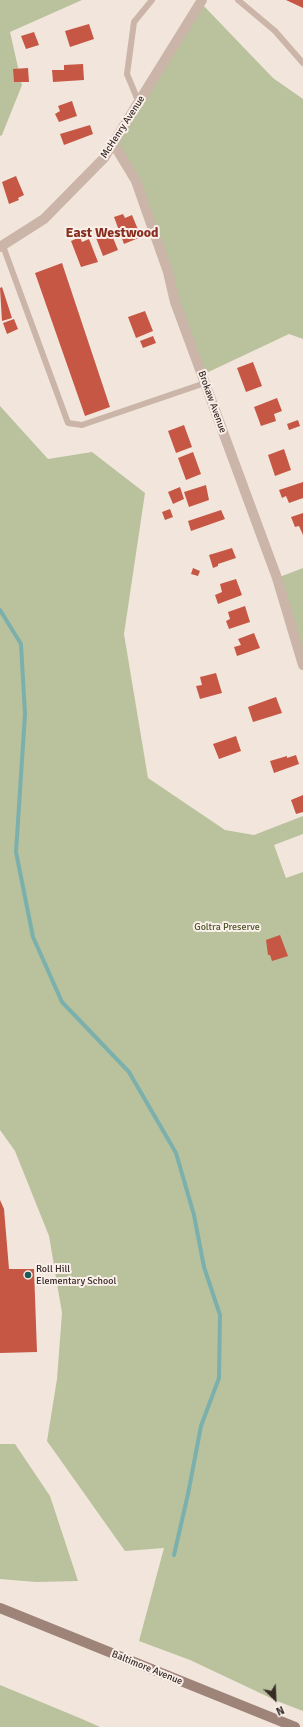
<!DOCTYPE html>
<html>
<head>
<meta charset="utf-8">
<style>
  body { margin:0 }
  #map { position:relative; width:303px; height:1727px; overflow:hidden; background:#f2e6dc; font-family:Signika,sans-serif }
  canvas { display:block }
  .north { position:absolute; left:255px; top:1679px; width:40px; height:40px; -webkit-text-stroke:3px #faf0e9; paint-order:stroke; rotate:156deg; font-size:11px; font-weight:700; line-height:16px; text-align:center; color:#372b28 }
  .north::after { content:''; display:block; margin:auto; width:14px; height:18px; background:#372b28; clip-path:polygon(50% 0,100% 100%,50% 72%,0 100%) }
</style>
</head>
<body>
<div id="map">
<canvas width="303" height="1727"></canvas>
<div class="north">N</div>
</div>
<script>
const ctx = document.querySelector('canvas').getContext('2d');
ctx.lineJoin = 'round';
function fillPath(path, color) { ctx.fillStyle = color; ctx.fill(path, 'evenodd'); }
const shape = rows => new Path2D(rows.map(r => 'M' + r).join(''));
function strokePath(path, color, width, dash) { ctx.strokeStyle = color; ctx.lineWidth = width; ctx.lineCap = dash ? 'butt' : 'round'; ctx.setLineDash(dash || []); ctx.stroke(path); }
function drawText(font, color, halo, rows, align = 'center') {
  ctx.font = font + ' Signika,sans-serif'; ctx.lineWidth = 4; ctx.setLineDash([]); ctx.textBaseline = 'middle'; ctx.strokeStyle = halo; ctx.fillStyle = color; for (const [text, x, y, turn = 0] of rows) {
    ctx.save(); ctx.translate(x, y); ctx.rotate((+turn || 0) * Math.PI / 180); ctx.textAlign = isNaN(turn) ? turn : align; if (halo) ctx.strokeText(text, 0, 0); ctx.fillText(text, 0, 0); ctx.restore();
  }
}
fillPath(shape([
  [0,0,82,0,10,32,22,85,2,135,0,136],
  [201,3,273,78,303,99,303,339,289,334,202,375,136,182,113,143],
  [0,406,48,459,92,452,145,493,124,634,148,778,225,830,254,835,303,816,303,834,274,845,286,878,303,872,303,1711,277,1701,190,1660,139,1641,164,1548,125,1551,47,1441,57,1379,62,1313,49,1236,15,1151,0,1130],
  [303,568,303,665,277,578],
  [0,1444,15,1444,50,1496,78,1581,36,1582,0,1579],
  [0,1685,82,1719,100,1727,0,1727]
]), '#b9c29c');
strokePath(shape([
  [0,610,21,644,25,714,16,852,33,937,62,1002,129,1072,176,1153,194,1215,204,1267,220,1315,219,1378,201,1426,188,1494,174,1555]
]), '#7bb0ad', 4);
fillPath(shape([
  [286,0,303,0,303,8],
  [89,24,94,39,70,47,65,31],
  [34,32,39,45,26,49,21,36],
  [83,64,84,80,53,82,52,70,64,70,64,65],
  [28,68,29,82,14,82,13,69],
  [72,101,77,116,59,122,55,114,60,111,58,106],
  [90,125,93,134,64,145,60,134],
  [16,176,24,195,18,198,19,200,9,204,2,182],
  [123,214,125,218,132,215,141,237,124,244,114,217],
  [101,226,102,230,109,228,118,250,103,256,93,230],
  [80,237,82,242,89,239,98,262,81,267,71,241],
  [62,263,110,407,85,416,35,273],
  [2,287,12,318,2,321,0,288],
  [145,311,153,331,136,338,128,317],
  [14,319,18,329,7,334,3,323],
  [153,336,156,343,143,348,140,341],
  [253,362,262,386,246,392,237,368],
  [277,398,282,411,274,414,276,421,261,426,254,407],
  [298,420,300,426,289,430,287,424],
  [184,425,192,447,176,453,168,431],
  [284,449,291,470,275,476,268,455],
  [193,452,201,474,186,480,178,458],
  [303,482,303,498,289,503,286,496,282,498,279,490],
  [206,485,209,500,189,507,184,492],
  [180,487,184,499,173,504,168,492],
  [170,509,173,517,165,520,162,512],
  [221,510,225,519,191,531,188,521],
  [303,513,303,535,299,526,295,527,291,517],
  [232,548,236,558,218,564,218,566,213,568,209,555],
  [193,568,200,571,198,576,191,574],
  [236,579,242,595,218,604,215,595,222,592,220,584],
  [245,606,250,622,229,629,226,621,230,619,228,612],
  [254,633,260,648,237,656,234,647,241,645,238,639],
  [216,673,222,693,200,699,196,686,202,685,200,677],
  [276,697,282,713,253,722,248,707],
  [236,736,241,751,219,759,213,744],
  [296,755,299,764,274,773,270,761,287,756,287,758],
  [303,795,303,812,296,814,291,800],
  [280,935,288,956,272,961,270,955,268,955,266,940],
  [0,1200,4,1209,9,1269,34,1269,37,1352,0,1353]
]), '#c75745');
strokePath(shape([
  [238,0,275,31,303,63],
  [139,103,127,74,134,22,152,0],
  [3,246,68,423,82,425,205,383]
]), '#cbb4a8', 6);
strokePath(shape([
  [113,143,136,181,168,272,175,302,277,578,303,665],
  [0,247,44,219,104,158,202,0]
]), '#cbb4a8', 10);
strokePath(shape([
  [0,1608,295,1727]
]), '#9e8379', 10);
for (const [x, y, r, color] of [
  [28,1275,4,"#1d5957"]
]) { const dot = new Path2D(); dot.arc(x, y, r, 0, 2 * Math.PI); ctx.fillStyle = color; ctx.fill(dot); strokePath(dot, '#faf0e9', 1.5); }
drawText('10px', '#372b28', '#faf0e9', [
  ["McHenry Avenue",123,127,-57],
  ["Brokaw Avenue",212,402,70],
  ["Baltimore Avenue",147,1668,22]
]);
drawText('10px', '#4b562b', '#faf0e9', [
  ["Goltra Preserve",227,927]
]);
drawText('10px', '#372b28', '#faf0e9', [
  ["Roll Hill",36,1269],
  ["Elementary School",36,1281]
], 'left');
drawText('bold 14px', '#872e20', '#faf0e9', [
  ["East Westwood",112,233]
]);
</script>
</body>
</html>
